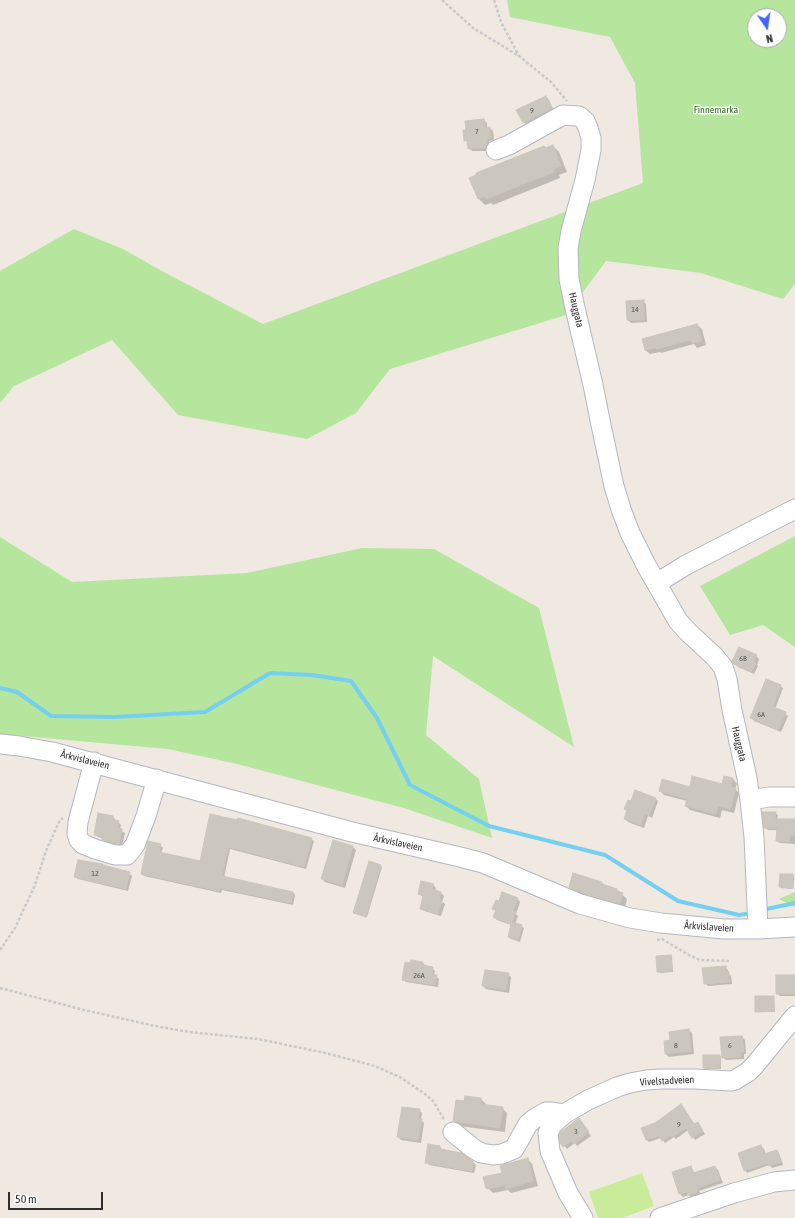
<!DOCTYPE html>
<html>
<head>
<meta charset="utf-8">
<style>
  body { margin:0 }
  #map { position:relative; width:795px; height:1218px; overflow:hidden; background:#efe9e1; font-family:"Asap Condensed",sans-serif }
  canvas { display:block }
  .north { position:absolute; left:747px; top:8px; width:40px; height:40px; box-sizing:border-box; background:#fff; border:1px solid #ababab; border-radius:50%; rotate:167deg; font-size:11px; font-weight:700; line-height:16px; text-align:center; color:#2e2e2e }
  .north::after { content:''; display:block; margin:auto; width:14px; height:18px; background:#4264fb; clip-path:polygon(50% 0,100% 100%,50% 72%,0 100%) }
  .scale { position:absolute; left:8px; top:1192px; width:95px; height:18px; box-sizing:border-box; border:2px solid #2e2e2e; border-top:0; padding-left:5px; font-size:12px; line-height:14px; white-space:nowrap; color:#2e2e2e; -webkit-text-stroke:3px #fff; paint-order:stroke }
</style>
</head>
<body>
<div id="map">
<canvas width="795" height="1218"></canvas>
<div class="north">N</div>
<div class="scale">50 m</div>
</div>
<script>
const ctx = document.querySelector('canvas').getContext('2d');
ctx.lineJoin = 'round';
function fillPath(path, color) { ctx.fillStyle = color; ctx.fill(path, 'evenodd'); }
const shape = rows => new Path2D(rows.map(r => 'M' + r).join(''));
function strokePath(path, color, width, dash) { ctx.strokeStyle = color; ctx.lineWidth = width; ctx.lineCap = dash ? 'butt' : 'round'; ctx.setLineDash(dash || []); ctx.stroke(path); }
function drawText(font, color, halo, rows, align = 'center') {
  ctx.font = font + ' "Asap Condensed",sans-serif'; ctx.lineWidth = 3; ctx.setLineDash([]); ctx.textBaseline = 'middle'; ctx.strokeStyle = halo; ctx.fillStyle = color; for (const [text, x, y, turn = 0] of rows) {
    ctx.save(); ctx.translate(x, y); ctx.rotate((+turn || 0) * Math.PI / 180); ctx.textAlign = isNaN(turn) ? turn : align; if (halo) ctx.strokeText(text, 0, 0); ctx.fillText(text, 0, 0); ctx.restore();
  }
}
fillPath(shape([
  [507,0,795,0,795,284,783,299,701,273,606,261,566,315,390,369,356,413,307,439,178,415,112,340,14,386,0,403,0,271,74,229,123,249,160,270,263,324,643,183,635,83,610,37,510,17],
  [755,16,779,16,779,40,755,40],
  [795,536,795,647,763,625,730,635,700,586],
  [0,537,72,582,247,573,362,548,434,549,539,608,574,747,433,656,426,735,479,779,492,838,404,808,237,764,168,749,0,734],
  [795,892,795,907,779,899]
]), '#b6e59e');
fillPath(shape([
  [642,1173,654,1206,622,1218,598,1218,589,1192]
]), '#c9ec9a');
fillPath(shape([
  [546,97,549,100,554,111,527,125,524,122],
  [484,120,487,123,487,128,490,128,493,131,494,140,489,141,490,147,488,151,472,151,469,148,469,144,465,140,467,131],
  [553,146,559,152,567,172,559,175,560,178,493,205,491,203,485,205,479,199,478,176],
  [643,301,646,304,647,322,631,323,628,320],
  [697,325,702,329,706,345,697,348,694,344,661,353,660,352,650,354,645,350],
  [756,656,759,659,757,665,758,666,754,674,738,667,735,664],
  [780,686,783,688,775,709,785,713,788,716,781,732,754,721,752,718],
  [733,779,737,784,735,789,739,793,734,813,722,810,720,818,690,810,686,806,687,801,664,795,660,791,722,785],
  [655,798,658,801,652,818,648,816,644,828,628,822,625,819,628,811,625,809],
  [775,813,778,815,777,820,795,820,795,844,780,843,777,841,778,830,768,830,765,828],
  [211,815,311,839,314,841,306,869,230,849,224,878,293,892,295,895,293,905,222,890,221,893,144,876,142,874,160,845,163,848,161,853,201,862],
  [113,817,116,820,116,821,118,822,121,825,120,830,125,833,122,846,106,842,103,838,98,837,95,834],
  [353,847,356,850,345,888,325,882,322,879],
  [380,866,382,867,367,917,356,914,354,913],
  [129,873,132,876,128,891,78,879,75,876],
  [793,875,794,877,793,889,781,888,780,887],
  [602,883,606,887,617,890,627,899,625,908,589,898,574,892,570,887],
  [433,885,436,888,435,891,441,893,444,896,442,902,445,904,441,916,424,911,421,908,424,897,419,894],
  [503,894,518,899,520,902,516,914,518,916,515,924,521,926,524,928,520,942,511,939,509,937,511,925,497,920,494,917,496,912,494,909,499,902],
  [671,956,672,957,673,972,660,973,658,971],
  [423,963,426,966,432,968,435,971,434,975,439,979,438,987,406,982,403,979],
  [725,967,728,970,729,974,731,976,732,984,708,986,705,983],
  [508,974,511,977,509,993,486,989,483,986],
  [795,976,795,996,780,996,777,993],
  [773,997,774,998,775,1012,757,1012,756,1011],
  [689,1030,692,1033,694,1054,669,1057,666,1054,671,1041],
  [742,1037,745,1040,746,1054,744,1054,744,1059,726,1060,723,1057],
  [719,1056,721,1057,721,1069,706,1069,704,1068],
  [481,1099,486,1104,485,1106,502,1108,507,1113,505,1132,459,1126,454,1121,465,1103],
  [683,1108,695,1125,698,1124,705,1134,695,1140,688,1130,676,1139,674,1137,665,1143,661,1138,649,1142,647,1140,643,1128,656,1123],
  [419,1110,422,1113,421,1120,424,1123,421,1143,401,1140,398,1137],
  [581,1122,591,1136,577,1146,575,1143,567,1149,561,1142],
  [761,1146,764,1149,766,1155,777,1151,779,1153,783,1165,772,1168,769,1165,747,1173,745,1170],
  [440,1147,443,1150,473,1162,476,1165,474,1173,429,1165,426,1162],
  [528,1159,532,1164,538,1186,511,1193,508,1190,493,1193,488,1188,503,1174],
  [690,1167,693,1170,695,1174,715,1167,718,1170,723,1183,699,1191,701,1195,692,1198,689,1195,683,1197,680,1194,673,1173]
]), '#0003');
strokePath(shape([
  [0,688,17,692,51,716,114,717,205,712,270,673,312,675,351,681,377,718,410,785,489,826,605,855,678,901,739,915,752,913],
  [762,910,795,903]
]), '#75cff0', 4);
const building = shape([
  [546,96,552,108,523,123,516,110,546,96],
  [484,119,485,127,490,127,491,138,487,138,487,143,485,148,477,149,477,148,468,149,467,140,464,141,463,130,466,130,465,121,484,119],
  [553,145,561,166,553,169,554,172,486,199,485,196,478,199,469,178,476,175,476,173,544,146,545,148,553,145],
  [644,300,644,320,627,320,626,301,644,300],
  [697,324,702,341,692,343,691,340,656,349,655,348,645,350,642,339,697,324],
  [739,647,757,655,754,662,756,663,751,672,734,664,732,661,739,647],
  [766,679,781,685,773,707,786,712,778,730,750,718,766,679],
  [692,776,722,784,724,776,733,778,731,787,736,788,730,809,718,806,716,814,685,806,687,799,659,791,662,779,690,787,692,776],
  [635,790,656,798,649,816,645,814,641,825,624,819,627,810,624,809,628,800,631,801,635,790],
  [762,812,776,812,775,819,795,819,795,835,790,835,789,842,776,841,777,828,764,828,762,812],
  [98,813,113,816,113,820,119,821,117,828,122,829,119,844,102,840,102,836,94,835,98,813],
  [210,814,237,820,238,818,312,838,304,867,228,847,222,876,293,892,291,903,219,888,219,891,141,874,148,841,161,844,159,852,200,861,210,814],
  [333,840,353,846,342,885,321,879,333,840],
  [78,860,103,864,103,865,130,872,126,889,74,877,78,860],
  [369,861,381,865,366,917,353,913,369,861],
  [573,873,602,882,602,884,617,889,617,891,623,893,620,904,584,894,569,887,573,873],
  [780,874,793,874,793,888,779,887,780,874],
  [421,881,434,884,432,889,441,892,439,899,442,900,438,914,420,909,423,896,418,894,421,881],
  [502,892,518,898,513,911,516,912,512,922,522,925,518,940,508,937,511,924,493,917,496,910,492,909,496,900,499,901,502,892],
  [671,955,672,971,657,972,656,956,671,955],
  [411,960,423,962,423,965,433,967,432,974,437,975,435,985,402,980,405,962,410,963,411,960],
  [726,966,726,972,729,972,729,982,704,984,702,968,726,966],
  [485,970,509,973,506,990,482,986,485,970],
  [776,975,795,975,795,994,776,994,776,975],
  [755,996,774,996,774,1011,755,1012,755,996],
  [689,1029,691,1051,665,1054,664,1041,670,1040,669,1032,689,1029],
  [742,1036,744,1052,741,1052,741,1057,722,1058,720,1037,742,1036],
  [703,1055,720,1055,720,1068,703,1068,703,1055],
  [465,1096,481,1098,481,1104,503,1107,500,1128,453,1121,456,1100,464,1101,465,1096],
  [681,1104,694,1124,698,1122,703,1131,692,1138,686,1128,672,1137,671,1135,662,1141,659,1136,646,1140,641,1128,655,1123,681,1104],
  [402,1107,420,1109,418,1119,422,1119,418,1140,397,1137,402,1107],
  [579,1118,589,1132,574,1144,571,1141,563,1147,560,1143,559,1135,561,1132,579,1118],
  [428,1144,440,1146,440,1149,461,1153,473,1161,472,1171,425,1163,428,1144],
  [761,1145,764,1154,777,1150,781,1162,769,1166,768,1163,744,1171,738,1153,761,1145],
  [528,1158,533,1181,506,1189,505,1185,487,1189,486,1188,483,1177,502,1173,500,1166,528,1158],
  [691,1166,693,1173,715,1166,720,1180,697,1188,698,1192,688,1195,687,1192,679,1194,672,1172,691,1166]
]);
fillPath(building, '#cbc7bf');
strokePath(building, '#cbc5ba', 1);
const minor = shape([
  [496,150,509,145,563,115,579,116,585,121,588,128,591,138,591,150,585,180,571,231,568,248,569,279,575,308,593,385,601,425,614,486,621,509,630,533,646,565,678,621,688,632,715,657,723,667,727,679,732,710,747,778,750,800,754,837,758,929],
  [657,583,686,565,795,509],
  [0,744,19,746,52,752,352,832,460,857,483,863,580,904,630,918,661,923,724,929,758,929,795,927],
  [94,762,78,822,77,834,79,840,83,844,95,849,115,855,127,855,135,845,146,816,157,779],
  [750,800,769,797,795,797],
  [453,1132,474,1149,481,1153,493,1155,502,1154,514,1149,528,1124,534,1119,546,1112,550,1112,564,1114],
  [583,1218,568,1193,550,1151,548,1133,552,1125,564,1114,588,1100,617,1087,630,1083,646,1080,661,1079,694,1079,731,1081,735,1080,748,1072,754,1066,795,1016],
  [660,1218,734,1193,774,1182,795,1180]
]);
strokePath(minor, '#b4b7c1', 21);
strokePath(shape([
  [442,0,473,28,519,56,551,82,567,101],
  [494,0,501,22,519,56],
  [657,940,662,939,689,955,700,960,729,961],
  [0,950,15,928,35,885,46,851,59,822,63,818],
  [0,988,84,1010,155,1026,189,1032,258,1039,321,1052,375,1066,400,1077,425,1094,433,1101,445,1121]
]), '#c9c9c9', 2.5, [3, 2]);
strokePath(minor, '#fff', 19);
drawText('8px', '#555452', null, [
  ["9",532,110],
  ["7",477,131],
  ["14",635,309],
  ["6B",743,658],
  ["6A",761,714],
  ["12",95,873],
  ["26A",419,975],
  ["8",676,1045],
  ["6",730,1045],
  ["9",679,1124],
  ["3",576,1131]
]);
drawText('10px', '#2c6e1b', '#fff', [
  ["Finnemarka",716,110]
]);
drawText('10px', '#2e2e2e', '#fff', [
  ["Hauggata",576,310,77],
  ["Hauggata",739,744,77],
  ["Årkvislaveien",85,760,14],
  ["Årkvislaveien",398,843,12],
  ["Årkvislaveien",709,927,4],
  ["Vivelstadveien",667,1081,-3]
]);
</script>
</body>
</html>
